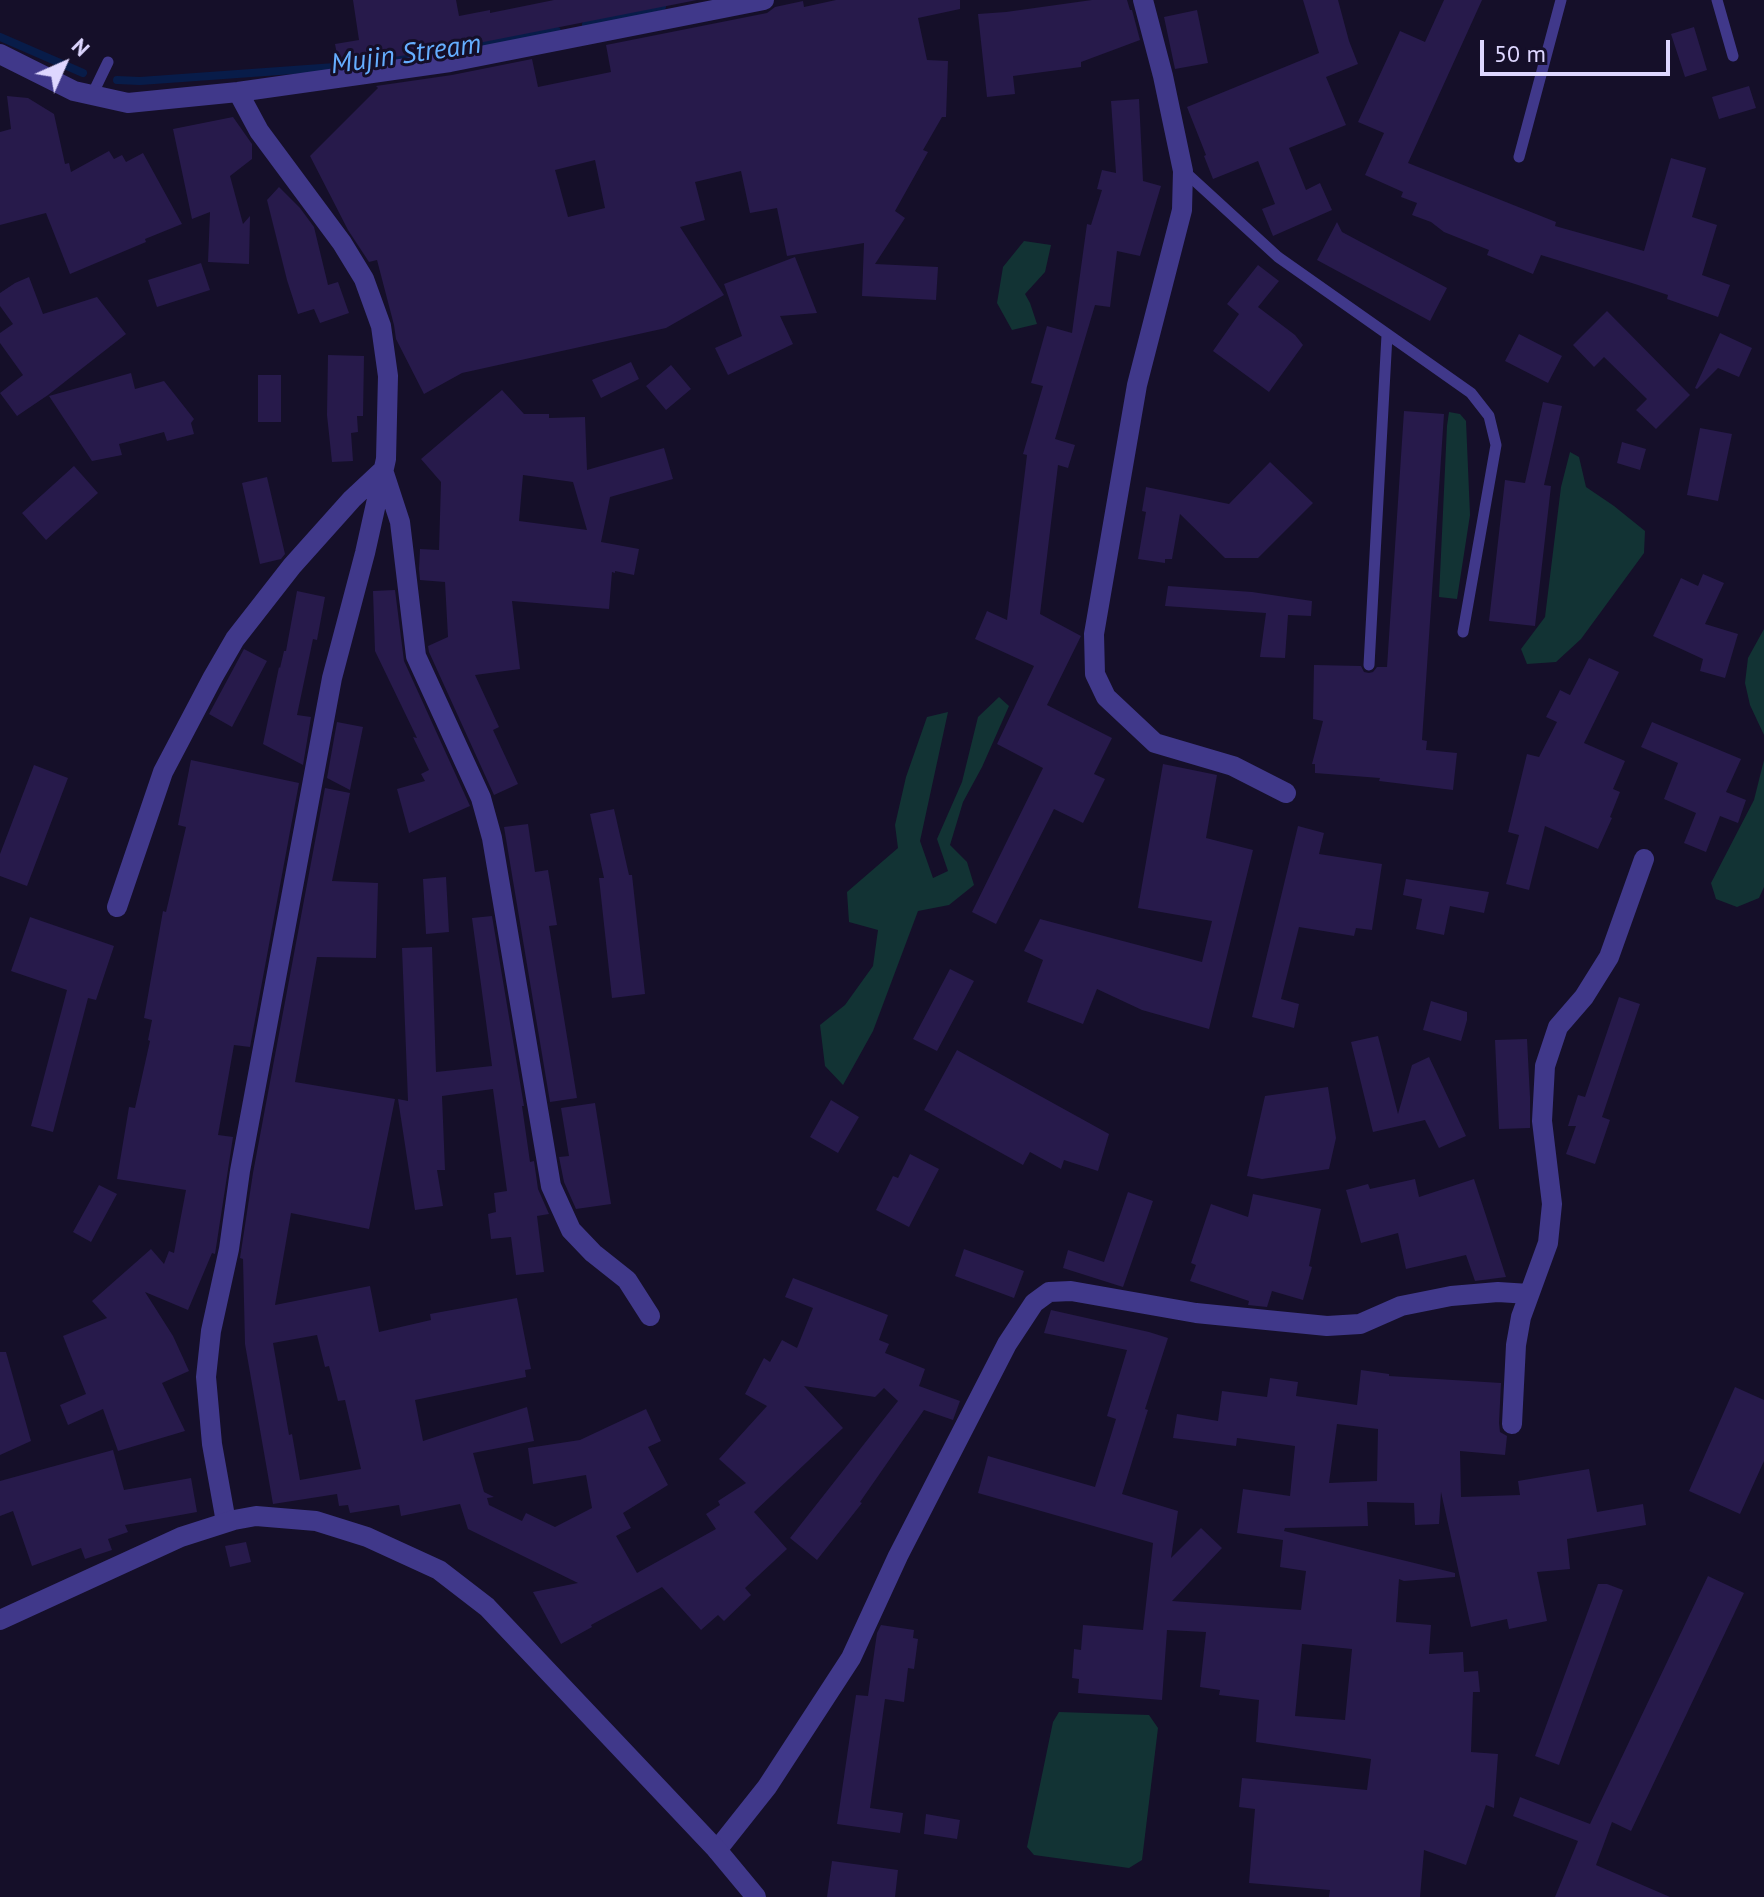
<!DOCTYPE html>
<html>
<head>
<meta charset="utf-8">
<style>
  body { margin:0 }
  #map { position:relative; width:1764px; height:1897px; overflow:hidden; background:#150f29; font-family:"PT Sans",sans-serif }
  canvas { display:block }
  .north { position:absolute; left:24px; top:24px; width:80px; height:80px; -webkit-text-stroke:6px #150f29; paint-order:stroke; rotate:45deg; font-size:22px; font-weight:700; line-height:32px; text-align:center; color:#ded7ff }
  .north::after { content:''; display:block; margin:auto; width:28px; height:36px; background:#ded7ff; clip-path:polygon(50% 0,100% 100%,50% 72%,0 100%) }
  .scale { position:absolute; left:1480px; top:40px; width:190px; height:36px; box-sizing:border-box; border:4px solid #ded7ff; border-top:0; padding-left:10px; font-size:24px; line-height:28px; white-space:nowrap; color:#ded7ff; -webkit-text-stroke:6px #150f29; paint-order:stroke }
</style>
</head>
<body>
<div id="map">
<canvas width="1764" height="1897"></canvas>
<div class="north">N</div>
<div class="scale">50 m</div>
</div>
<script>
const ctx = document.querySelector('canvas').getContext('2d');
ctx.lineJoin = 'round';
function fillPath(path, color) { ctx.fillStyle = color; ctx.fill(path, 'evenodd'); }
const shape = rows => new Path2D(rows.map(r => 'M' + r).join(''));
function strokePath(path, color, width, dash) { ctx.strokeStyle = color; ctx.lineWidth = width; ctx.lineCap = dash ? 'butt' : 'round'; ctx.setLineDash(dash || []); ctx.stroke(path); }
function drawText(font, color, halo, rows, align = 'center') {
  ctx.font = font + ' "PT Sans",sans-serif'; ctx.lineWidth = 6; ctx.setLineDash([]); ctx.textBaseline = 'middle'; ctx.strokeStyle = halo; ctx.fillStyle = color; for (const [text, x, y, turn = 0] of rows) {
    ctx.save(); ctx.translate(x, y); ctx.rotate((+turn || 0) * Math.PI / 180); ctx.textAlign = isNaN(turn) ? turn : align; if (halo) ctx.strokeText(text, 0, 0); ctx.fillText(text, 0, 0); ctx.restore();
  }
}
fillPath(shape([
  [1024,241,1051,245,1045,272,1025,294,1030,303,1037,324,1012,330,997,303,1003,267],
  [1449,412,1460,414,1466,421,1470,515,1457,599,1439,597,1447,426],
  [1570,452,1579,457,1586,487,1614,506,1645,531,1644,553,1581,639,1556,662,1527,664,1521,649,1545,617,1561,487],
  [1764,629,1764,735,1750,705,1745,683,1748,658],
  [999,697,1009,706,982,767,963,802,950,845,967,862,974,885,949,905,918,911,873,1031,843,1085,825,1066,820,1025,845,1005,873,966,878,930,849,922,847,892,898,848,895,825,906,777,927,717,948,712,920,841,933,878,948,871,937,839,962,782,978,717],
  [1764,760,1764,887,1759,898,1737,907,1716,899,1711,883,1754,800],
  [1059,1712,1149,1715,1158,1728,1142,1860,1129,1868,1034,1855,1027,1847,1053,1722]
]), '#123334');
strokePath(shape([
  [586,25,662,6],
  [0,37,83,73],
  [117,80,140,81,363,65,514,37,557,31]
]), '#081c49', 8);
fillPath(shape([
  [353,0,456,0,459,16,490,10,490,13,554,0,697,0,448,49,339,65,335,44,359,40],
  [836,0,960,0,960,9,918,18,927,60,948,61,946,117,942,117,923,150,928,152,895,211,905,218,875,264,938,267,936,300,862,296,864,243,787,256,777,208,750,213,741,171,695,182,705,220,680,227,724,295,666,328,462,373,424,394,396,339,394,325,377,260,369,262,348,230,310,156,378,88,376,86,452,75,532,59,538,87,611,72,606,45,767,13,775,7,803,1,804,7],
  [595,160,605,208,568,217,555,170],
  [1092,0,1127,0,1130,10,1132,10,1140,40,1081,62,1081,67,1013,76,1015,94,987,97,978,14,1006,12],
  [1303,0,1338,0,1349,41,1358,64,1326,77,1346,125,1289,148,1306,190,1320,183,1332,210,1273,236,1262,209,1275,204,1258,161,1213,179,1204,156,1206,155,1187,107,1319,53],
  [1444,0,1482,0,1408,163,1556,222,1555,226,1644,251,1671,158,1706,168,1692,217,1717,225,1702,275,1730,285,1718,317,1667,299,1668,295,1635,284,1541,255,1533,274,1487,255,1489,250,1444,232,1431,222,1412,215,1417,203,1401,197,1403,192,1365,175,1384,133,1358,122,1400,31,1425,42],
  [1197,10,1208,63,1175,69,1164,17],
  [1694,27,1707,70,1685,77,1671,34],
  [1749,86,1756,108,1719,119,1712,97],
  [7,96,28,98,54,114,65,164,69,163,71,172,109,151,114,159,122,155,126,162,143,153,182,224,145,239,146,242,70,274,46,213,0,225,0,132,11,129],
  [1139,99,1143,181,1161,186,1140,256,1117,251,1110,307,1095,305,1055,439,1075,445,1068,468,1058,465,1040,614,1081,636,1047,705,1112,738,1094,774,1105,779,1083,823,1054,809,996,924,972,912,1043,768,997,744,1034,666,975,639,987,611,1007,620,1027,455,1023,454,1043,386,1031,383,1047,326,1072,333,1087,224,1091,225,1102,190,1097,189,1102,170,1116,173,1111,101],
  [233,117,252,144,252,159,230,176,243,224,250,216,249,264,208,262,210,212,192,219,173,129],
  [279,187,300,208,314,227,328,285,338,282,349,313,320,323,314,309,298,314,287,280,267,200],
  [1337,222,1342,232,1447,288,1430,321,1317,260],
  [795,257,817,313,780,316,793,344,728,375,715,348,742,336,724,284],
  [201,263,210,290,157,307,148,280],
  [1258,265,1279,281,1258,307,1295,335,1303,345,1269,392,1213,351,1239,314,1227,304],
  [29,277,43,314,97,297,126,334,48,395,17,416,0,393,23,375,0,343,0,333,13,324,0,306,0,293,15,283],
  [1607,311,1690,395,1656,429,1636,410,1647,399,1604,357,1594,367,1573,345],
  [1720,333,1752,348,1739,377,1718,368,1697,389,1695,388],
  [1519,334,1562,356,1548,383,1505,361],
  [328,355,364,356,363,416,357,416,358,432,351,433,353,461,332,462,327,415],
  [631,362,639,379,601,398,592,380],
  [671,365,691,389,666,410,646,386],
  [131,373,135,389,164,381,194,419,191,423,194,434,167,441,164,432,119,444,122,455,92,461,49,396],
  [258,375,281,375,281,422,258,422],
  [502,390,524,414,549,414,549,418,585,417,587,470,664,448,673,479,610,497,601,542,639,549,634,575,615,571,615,573,612,572,609,609,512,601,520,669,475,675,499,727,493,730,518,784,494,795,429,652,428,646,448,637,445,582,420,580,419,569,420,549,439,550,441,482,421,459],
  [523,475,573,482,587,530,519,521],
  [1543,402,1562,406,1544,485,1551,486,1535,626,1489,621,1505,480,1525,483],
  [1404,411,1444,414,1422,740,1427,741,1426,750,1457,753,1453,790,1379,781,1380,778,1315,773,1315,764,1312,764,1323,721,1313,719,1314,665,1361,666,1364,672,1369,673,1373,672,1377,667,1387,667],
  [1700,428,1732,434,1718,501,1687,495],
  [1622,442,1646,449,1640,470,1617,463],
  [1270,462,1313,503,1258,558,1225,558,1180,514,1172,559,1165,559,1165,563,1138,559,1146,512,1142,511,1146,487,1229,504],
  [74,466,98,493,46,540,22,513],
  [267,477,285,554,281,559,260,564,242,483],
  [1703,574,1724,583,1705,624,1738,634,1725,678,1700,671,1703,659,1653,636,1681,578,1698,586],
  [1168,586,1252,592,1312,601,1311,616,1288,615,1285,658,1260,657,1266,613,1165,606],
  [395,590,404,661,470,806,409,833,397,789,425,781,421,774,429,770,413,737,417,738,375,651,373,591],
  [297,591,325,597,317,640,313,639,297,715,311,717,303,765,263,744,279,667,280,668,284,651,286,651],
  [244,649,267,661,232,727,209,714],
  [1589,658,1619,672,1584,743,1625,761,1613,789,1620,792,1610,817,1612,818,1598,849,1545,826,1529,890,1506,884,1519,835,1508,832,1527,754,1539,757,1557,722,1546,717,1560,690,1570,695],
  [337,722,363,727,350,790,327,778],
  [1652,722,1741,759,1726,792,1746,800,1738,823,1720,816,1706,852,1684,843,1696,813,1664,799,1678,763,1641,747],
  [191,760,299,783,250,1047,234,1045,218,1135,233,1137,215,1254,212,1253,188,1310,145,1292,173,1336,189,1371,162,1383,185,1431,118,1451,103,1409,68,1425,60,1405,86,1394,63,1336,107,1318,92,1301,151,1249,164,1264,169,1251,174,1253,186,1190,117,1179,129,1107,135,1108,150,1041,148,1040,152,1020,144,1018,163,911,166,912,186,827,178,825],
  [1163,764,1217,775,1206,838,1253,850,1209,1029,1142,1010,1097,989,1083,1024,1027,1002,1043,960,1024,951,1040,919,1202,962,1212,921,1138,908],
  [34,765,68,778,27,886,0,876,0,854],
  [325,788,350,793,332,881,378,883,376,958,317,957,295,1082,395,1099,369,1229,291,1213,275,1305,370,1286,379,1332,431,1320,430,1314,517,1298,531,1369,525,1370,526,1377,415,1400,423,1441,527,1407,534,1441,473,1453,484,1492,494,1497,487,1498,489,1505,522,1521,526,1513,555,1527,592,1508,586,1475,533,1484,528,1448,580,1440,646,1409,661,1441,648,1447,668,1485,623,1513,631,1528,616,1536,637,1573,716,1529,706,1514,720,1505,718,1501,746,1483,719,1459,767,1406,745,1394,764,1358,770,1362,782,1340,797,1348,813,1308,785,1297,793,1278,888,1315,879,1340,889,1344,885,1353,925,1369,919,1386,960,1401,953,1420,924,1410,860,1502,862,1503,817,1560,790,1538,898,1401,884,1388,875,1397,804,1386,843,1428,754,1512,787,1549,745,1588,751,1595,724,1621,718,1615,701,1630,662,1587,591,1625,592,1627,561,1644,533,1592,578,1583,468,1529,460,1504,401,1516,399,1505,350,1513,348,1505,339,1506,337,1494,273,1504,245,1344,243,1259,240,1258,253,1173],
  [317,1335,325,1367,329,1366,338,1401,345,1400,361,1469,300,1480,292,1434,289,1435,273,1343],
  [614,809,629,875,632,875,645,994,612,998,599,878,604,878,590,814],
  [528,824,535,872,548,870,557,925,549,926,577,1098,550,1102,504,827],
  [1298,826,1324,833,1319,854,1382,864,1372,930,1356,928,1354,936,1299,927,1281,999,1299,1004,1294,1028,1252,1017],
  [446,877,449,932,426,934,423,879],
  [1406,879,1489,892,1484,913,1450,906,1444,935,1416,929,1422,899,1403,895],
  [492,916,524,1106,522,1106,530,1162,534,1161,538,1189,549,1214,537,1216,544,1272,516,1275,511,1237,491,1239,488,1214,496,1212,494,1193,507,1191,493,1089,442,1096,445,1170,437,1170,443,1206,415,1210,398,1099,408,1101,402,948,432,947,436,1072,492,1066,472,918],
  [30,917,114,946,96,1000,88,998,53,1132,31,1126,67,990,11,971],
  [950,969,974,981,937,1051,913,1039],
  [1619,997,1640,1004,1602,1117,1610,1120,1595,1164,1566,1154,1576,1126,1568,1126,1578,1095,1585,1097],
  [1431,1001,1467,1012,1467,1020,1461,1041,1423,1030],
  [1378,1036,1398,1114,1412,1065,1429,1057,1466,1136,1439,1148,1425,1120,1373,1132,1351,1042],
  [1527,1039,1530,1097,1530,1128,1499,1129,1495,1040],
  [957,1050,1109,1134,1098,1171,1064,1160,1061,1169,1030,1152,1023,1165,924,1110],
  [1328,1087,1336,1138,1329,1169,1262,1179,1247,1176,1265,1096],
  [831,1100,859,1117,838,1153,810,1137],
  [595,1103,611,1204,576,1209,564,1182,559,1157,569,1156,561,1108],
  [910,1154,939,1169,909,1227,876,1210,893,1176,898,1178],
  [1415,1179,1419,1197,1474,1179,1506,1277,1475,1281,1466,1255,1406,1269,1398,1233,1361,1243,1346,1190,1368,1184,1370,1189],
  [99,1185,117,1194,91,1242,73,1232],
  [1128,1192,1153,1201,1123,1287,1063,1268,1068,1250,1104,1262],
  [1253,1194,1321,1209,1309,1266,1312,1267,1303,1300,1272,1291,1267,1307,1248,1305,1249,1301,1190,1281,1196,1265,1191,1263,1211,1204,1248,1217],
  [964,1249,1024,1271,1014,1298,955,1276],
  [1051,1310,1149,1332,1168,1338,1145,1409,1148,1410,1122,1494,1178,1511,1171,1558,1201,1528,1222,1548,1172,1601,1301,1610,1306,1571,1280,1567,1283,1540,1237,1533,1243,1489,1290,1496,1295,1446,1237,1438,1236,1446,1173,1438,1177,1414,1218,1421,1222,1391,1267,1397,1270,1378,1298,1382,1296,1396,1357,1405,1361,1370,1389,1374,1389,1376,1501,1383,1499,1423,1500,1432,1507,1436,1505,1455,1460,1451,1461,1497,1520,1495,1518,1481,1589,1469,1597,1512,1643,1504,1646,1525,1567,1539,1570,1569,1537,1572,1547,1621,1509,1629,1507,1619,1471,1627,1441,1492,1439,1524,1415,1525,1414,1503,1367,1502,1368,1526,1285,1528,1284,1531,1455,1573,1455,1577,1404,1581,1399,1579,1396,1622,1431,1625,1429,1654,1463,1652,1464,1672,1478,1671,1480,1692,1473,1692,1471,1752,1498,1754,1494,1808,1486,1805,1466,1865,1424,1850,1420,1897,1329,1897,1330,1890,1249,1883,1255,1809,1239,1807,1242,1778,1367,1790,1371,1759,1256,1742,1259,1700,1219,1695,1220,1690,1200,1687,1206,1632,1167,1630,1162,1700,1078,1693,1079,1679,1072,1678,1074,1649,1081,1650,1083,1625,1143,1630,1153,1543,978,1493,988,1456,1095,1487,1116,1419,1107,1416,1127,1350,1044,1333],
  [1337,1424,1378,1429,1377,1481,1329,1483],
  [1302,1644,1352,1649,1345,1720,1295,1716],
  [0,1352,6,1352,31,1441,0,1455],
  [1735,1387,1764,1400,1764,1461,1740,1514,1689,1491],
  [113,1450,124,1490,191,1478,197,1512,125,1525,128,1532,108,1539,112,1550,85,1559,81,1548,32,1566,13,1511,0,1516,0,1481],
  [246,1542,251,1562,230,1567,225,1546],
  [1708,1576,1744,1593,1631,1831,1612,1822,1596,1865,1670,1897,1555,1897,1578,1841,1513,1816,1520,1797,1590,1824],
  [1598,1584,1607,1584,1623,1590,1559,1765,1535,1756],
  [881,1625,914,1630,913,1638,918,1639,914,1669,908,1668,904,1702,885,1699,870,1808,903,1813,900,1833,837,1824,856,1695,868,1696,877,1633],
  [926,1814,960,1820,957,1839,924,1834],
  [832,1861,898,1870,895,1897,827,1897]
]), '#271a4b');
strokePath(shape([
  [1717,0,1733,56],
  [92,95,108,62],
  [1519,157,1561,0],
  [1184,171,1278,257,1471,393,1489,416,1496,445,1463,632],
  [1369,665,1387,335]
]), '#40388a', 11);
strokePath(shape([
  [1143,0,1163,76,1183,171,1182,210,1137,385,1094,634,1095,674,1106,697,1155,743,1233,766,1286,793],
  [0,54,74,91,128,103,238,92,450,62,764,0],
  [117,907,163,772,213,677,235,639,292,566,352,499,383,470,400,522,416,656,481,798,492,838,551,1186,571,1230,593,1253,627,1280,650,1316],
  [1512,1424,1516,1345,1521,1317,1548,1243,1552,1204,1542,1121,1545,1066,1558,1027,1584,997,1609,957,1644,859],
  [226,1522,212,1444,206,1377,211,1331,229,1249,240,1171,332,678,365,553,386,459,388,376,381,326,364,279,342,243,259,131,238,92],
  [717,1850,767,1787,851,1658,898,1556,1007,1344,1034,1303,1049,1292,1071,1291,1196,1313,1327,1326,1360,1324,1401,1306,1451,1296,1498,1292,1529,1294]
]), '#40388a', 20);
strokePath(shape([
  [0,1620,181,1537,234,1520,256,1516,316,1521,367,1537,439,1570,487,1607,717,1850,756,1897]
]), '#40388a', 20);
drawText('italic 28px', '#65aeff', '#150f29', [
  ["Mujin Stream",406,55,-8]
]);
</script>
</body>
</html>
